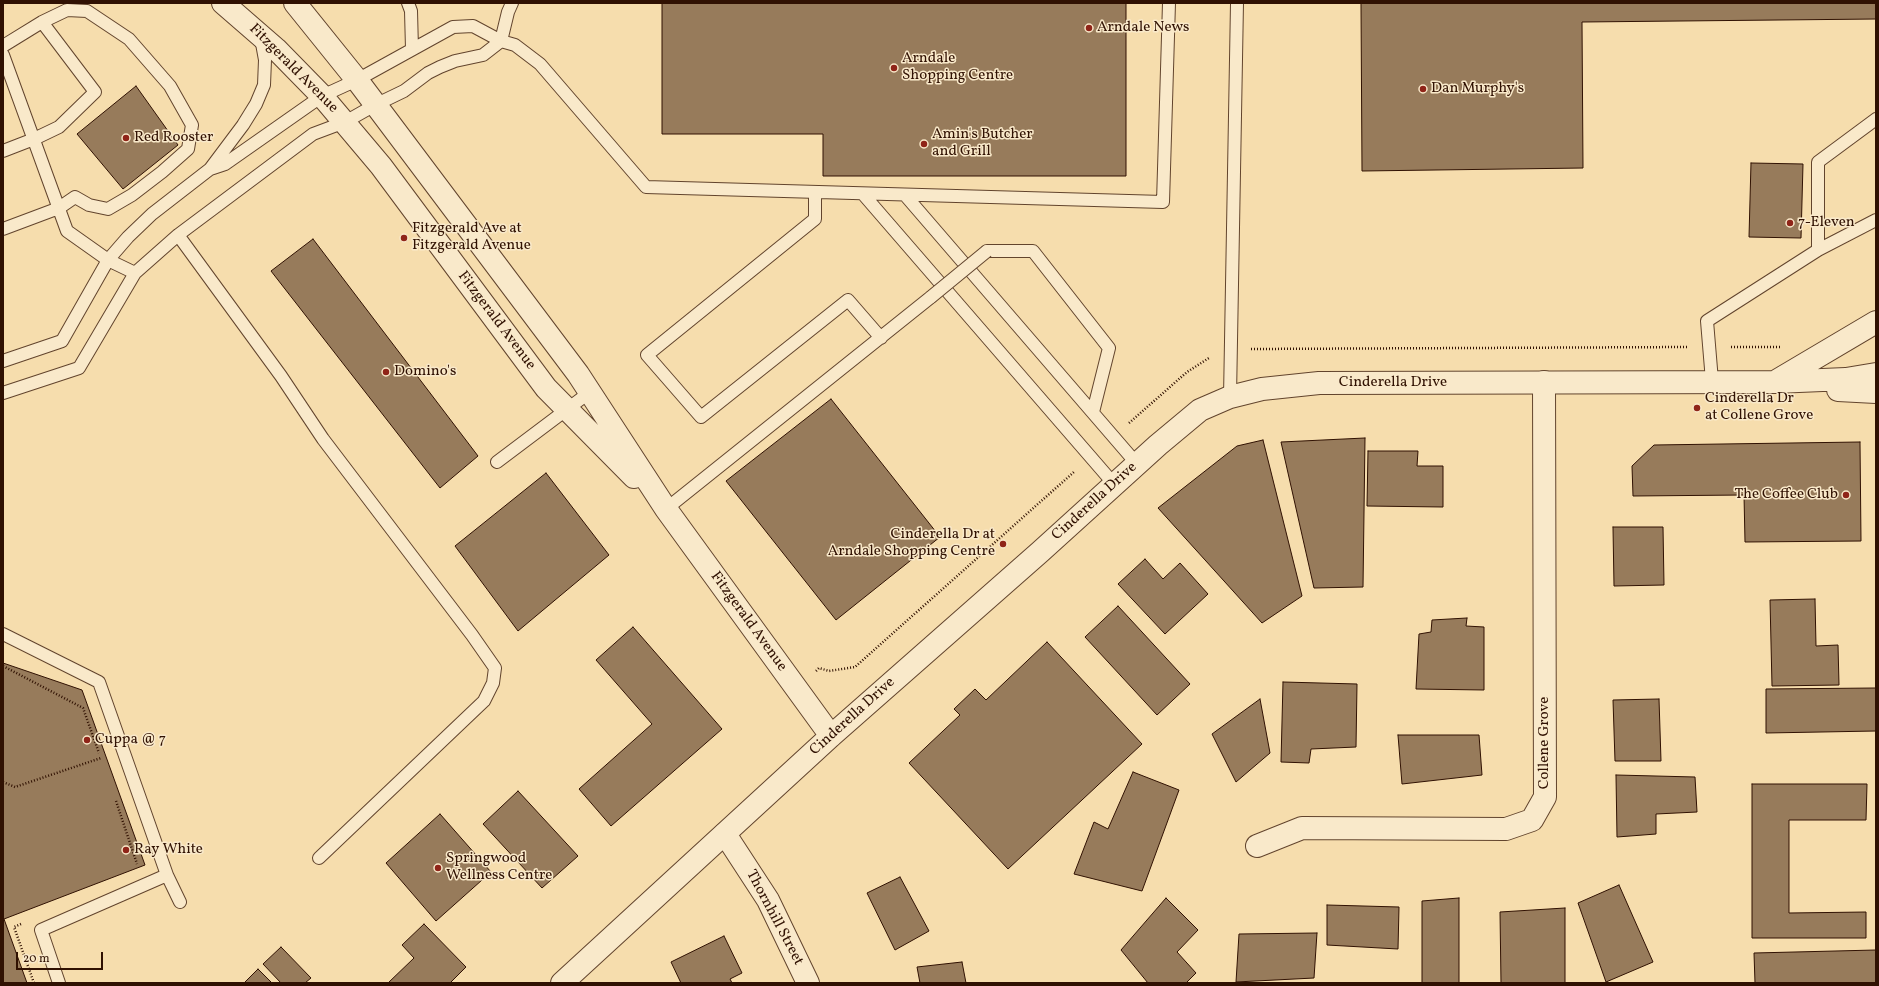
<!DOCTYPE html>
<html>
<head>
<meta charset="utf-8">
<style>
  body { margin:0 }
  #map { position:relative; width:1879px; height:986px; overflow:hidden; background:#f6ddad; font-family:Vollkorn,serif }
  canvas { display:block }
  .frame { position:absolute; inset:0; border:4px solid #301102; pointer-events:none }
  .scale { position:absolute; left:16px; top:952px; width:87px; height:18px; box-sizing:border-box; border:2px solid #301102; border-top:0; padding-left:5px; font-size:12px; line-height:14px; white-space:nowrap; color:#301102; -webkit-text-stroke:3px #f9e9ca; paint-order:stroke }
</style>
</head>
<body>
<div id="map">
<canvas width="1879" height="986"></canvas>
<div class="frame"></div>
<div class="scale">20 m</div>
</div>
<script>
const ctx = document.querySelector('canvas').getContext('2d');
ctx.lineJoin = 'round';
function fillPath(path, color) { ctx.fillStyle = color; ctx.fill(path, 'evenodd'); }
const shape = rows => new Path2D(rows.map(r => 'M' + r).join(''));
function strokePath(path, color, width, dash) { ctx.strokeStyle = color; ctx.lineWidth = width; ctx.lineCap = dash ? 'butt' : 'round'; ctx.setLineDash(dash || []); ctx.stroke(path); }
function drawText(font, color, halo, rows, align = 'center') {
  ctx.font = font + ' Vollkorn,serif'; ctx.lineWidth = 3; ctx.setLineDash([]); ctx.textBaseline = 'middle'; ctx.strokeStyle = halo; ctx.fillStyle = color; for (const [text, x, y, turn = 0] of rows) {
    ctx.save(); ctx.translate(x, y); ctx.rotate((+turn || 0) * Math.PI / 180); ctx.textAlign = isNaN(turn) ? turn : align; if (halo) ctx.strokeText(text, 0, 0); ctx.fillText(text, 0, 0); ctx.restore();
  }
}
const building = shape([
  [662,3,1126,3,1126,176,823,176,823,134,662,134,662,3],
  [1361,3,1876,3,1876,19,1582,22,1583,168,1362,171,1361,3],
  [136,86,178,145,123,189,77,134,136,86],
  [1751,163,1803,164,1801,238,1749,237,1751,163],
  [313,239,478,456,440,488,271,271,313,239],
  [831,399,940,537,836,620,726,481,831,399],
  [1365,438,1363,587,1314,588,1281,442,1365,438],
  [1263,440,1302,596,1262,623,1158,508,1237,446,1263,440],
  [1860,442,1861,541,1745,542,1744,495,1633,496,1632,466,1654,445,1860,442],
  [1368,451,1418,451,1417,466,1443,466,1443,507,1367,506,1368,451],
  [546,473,609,555,518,631,455,546,546,473],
  [1613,527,1663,527,1664,585,1614,586,1613,527],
  [1145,559,1163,579,1180,563,1208,594,1165,634,1118,584,1145,559],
  [1815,599,1816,646,1838,645,1839,685,1772,686,1770,600,1815,599],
  [1118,606,1190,684,1157,715,1085,637,1118,606],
  [1467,618,1466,626,1484,627,1484,690,1416,689,1419,634,1431,632,1432,620,1467,618],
  [633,627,722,729,611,826,579,789,652,724,596,660,633,627],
  [1047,642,1142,744,1008,869,909,763,960,715,954,709,975,689,986,700,1047,642],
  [3,663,82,690,145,865,4,919,27,983,3,983,3,663],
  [1283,682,1357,684,1356,747,1311,749,1309,763,1281,762,1283,682],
  [1876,688,1876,731,1766,733,1766,689,1876,688],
  [1260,699,1270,753,1236,782,1212,734,1260,699],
  [1659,699,1661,761,1615,761,1613,700,1659,699],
  [1398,735,1479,735,1482,775,1402,784,1398,735],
  [1133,772,1179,790,1142,891,1074,874,1094,822,1108,829,1133,772],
  [1616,775,1695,777,1697,812,1656,814,1656,834,1617,837,1616,775],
  [1752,784,1867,784,1866,820,1789,820,1789,913,1866,912,1866,938,1752,938,1752,784],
  [518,791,578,856,542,888,483,824,518,791],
  [440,814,491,872,436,921,386,863,440,814],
  [900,877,929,931,895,950,867,893,900,877],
  [1619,885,1653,962,1606,982,1578,903,1619,885],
  [1166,898,1198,930,1177,952,1196,973,1186,983,1148,983,1121,950,1166,898],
  [1459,898,1459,983,1422,983,1422,901,1459,898],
  [1327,905,1399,907,1398,949,1327,945,1327,905],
  [1565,908,1565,983,1501,983,1500,912,1565,908],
  [424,924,466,967,450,983,388,983,414,958,402,945,424,924],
  [1317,933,1314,978,1236,982,1239,934,1317,933],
  [724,936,742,973,730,979,732,983,681,983,671,962,724,936],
  [281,947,311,978,305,983,281,983,263,964,281,947],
  [1876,950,1876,983,1755,983,1754,953,1876,950],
  [962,962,966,983,920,983,917,967,962,962],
  [258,969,272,983,244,983,258,969]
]);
fillPath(building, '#977b5b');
strokePath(building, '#301102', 1);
const service = shape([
  [408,3,411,11,412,49],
  [3,46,42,22,95,92,59,127,34,139,3,151],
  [3,55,67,231,108,260,135,273],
  [210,169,225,164,322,96,357,80,453,27,473,26,501,41,515,45,540,64,646,187,1163,202,1169,3],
  [815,192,815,219,647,355,701,417,848,300,881,338],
  [863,194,1114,484],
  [905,195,1137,464],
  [3,229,59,208,75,197,89,205,108,209,132,195,162,172,188,149,192,125,170,86,129,39,87,11,67,10,42,22],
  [178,235,281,376,323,439,472,635,495,668,493,683,484,701,319,858],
  [1818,250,1818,162,1876,119],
  [987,251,1033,251,1109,348,1093,412],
  [3,361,62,341,108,260,128,237,152,214,210,169,243,125,256,104,264,85,265,60,261,38],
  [1712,381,1707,321,1818,250,1876,220],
  [3,393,79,368,135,273,178,235,313,134,345,122,375,105,404,91,428,73,440,67,455,61,483,55,501,41,508,12,512,3],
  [1230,397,1237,3],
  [497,462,590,392],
  [666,509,931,297],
  [3,634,99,682,167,875,41,930,59,983],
  [167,875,180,902]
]);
const minor = shape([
  [725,834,768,900,808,983],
  [1257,846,1302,828,1506,829,1532,820,1545,797,1544,382]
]);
const tertiary = shape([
  [223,3,276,49,322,96,381,166,546,388,634,477],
  [295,3,357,80,578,374,666,509,831,736],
  [1778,380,1876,322],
  [1838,390,1876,392],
  [562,983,831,736,1040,552,1158,445,1200,410,1230,397,1262,389,1319,383,1775,382,1846,379,1876,374]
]);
strokePath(service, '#62442d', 14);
strokePath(minor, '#62442d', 24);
strokePath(tertiary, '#62442d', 24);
strokePath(shape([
  [1731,347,1780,347],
  [1251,349,1688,347],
  [1129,423,1187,372,1209,358],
  [3,666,83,708,99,753],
  [816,671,819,668,829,671,855,667,1075,471],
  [3,782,15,787,101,758],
  [116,801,137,864],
  [21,924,14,927,34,983]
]), '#301102', 2.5, [1, 2]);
strokePath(service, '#f9e9ca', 12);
strokePath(minor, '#f9e9ca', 22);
strokePath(tertiary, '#f9e9ca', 22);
const serviceBridge = shape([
  [931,297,987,251]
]);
strokePath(serviceBridge, '#62442d', 14, []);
strokePath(serviceBridge, '#f9e9ca', 12);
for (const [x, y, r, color] of [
  [1089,28,4,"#8f2418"],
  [894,68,4,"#8f2418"],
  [1423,89,4,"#8f2418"],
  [126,138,4,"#8f2418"],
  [924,144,4,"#8f2418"],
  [1790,223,4,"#8f2418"],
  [404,238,4,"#8f2418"],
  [386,372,4,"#8f2418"],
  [1697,408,4,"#8f2418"],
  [1846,495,4,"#8f2418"],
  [1003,544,4,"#8f2418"],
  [87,740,4,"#8f2418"],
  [126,850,4,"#8f2418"],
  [438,868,4,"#8f2418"]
]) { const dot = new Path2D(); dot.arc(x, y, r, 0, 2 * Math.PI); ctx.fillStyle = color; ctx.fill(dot); strokePath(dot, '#f9e9ca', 1.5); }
drawText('15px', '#301102', '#f9e9ca', [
  ["Arndale News",1097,28],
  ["Arndale",902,59],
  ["Shopping Centre",902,76],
  ["Dan Murphy's",1431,89],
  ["Amin's Butcher",932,135],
  ["and Grill",932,152],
  ["Red Rooster",134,138],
  ["7-Eleven",1798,223],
  ["Fitzgerald Ave at",412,229],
  ["Fitzgerald Avenue",412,246],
  ["Domino's",394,372],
  ["Cinderella Dr",1705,399],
  ["at Collene Grove",1705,416],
  ["The Coffee Club",1838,495,"right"],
  ["Cinderella Dr at",995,535,"right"],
  ["Arndale Shopping Centre",995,552,"right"],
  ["Cuppa @ 7",95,740],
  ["Ray White",134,850],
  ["Springwood",446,859],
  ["Wellness Centre",446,876]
], 'left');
drawText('15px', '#301102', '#f9e9ca', [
  ["Fitzgerald Avenue",293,69,45],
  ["Fitzgerald Avenue",496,321,53],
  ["Cinderella Drive",1393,383],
  ["Cinderella Drive",1095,502,-42],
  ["Fitzgerald Avenue",748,622,54],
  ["Cinderella Drive",853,717,-42],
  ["Collene Grove",1545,743,-90],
  ["Thornhill Street",774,918,62]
]);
</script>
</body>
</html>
